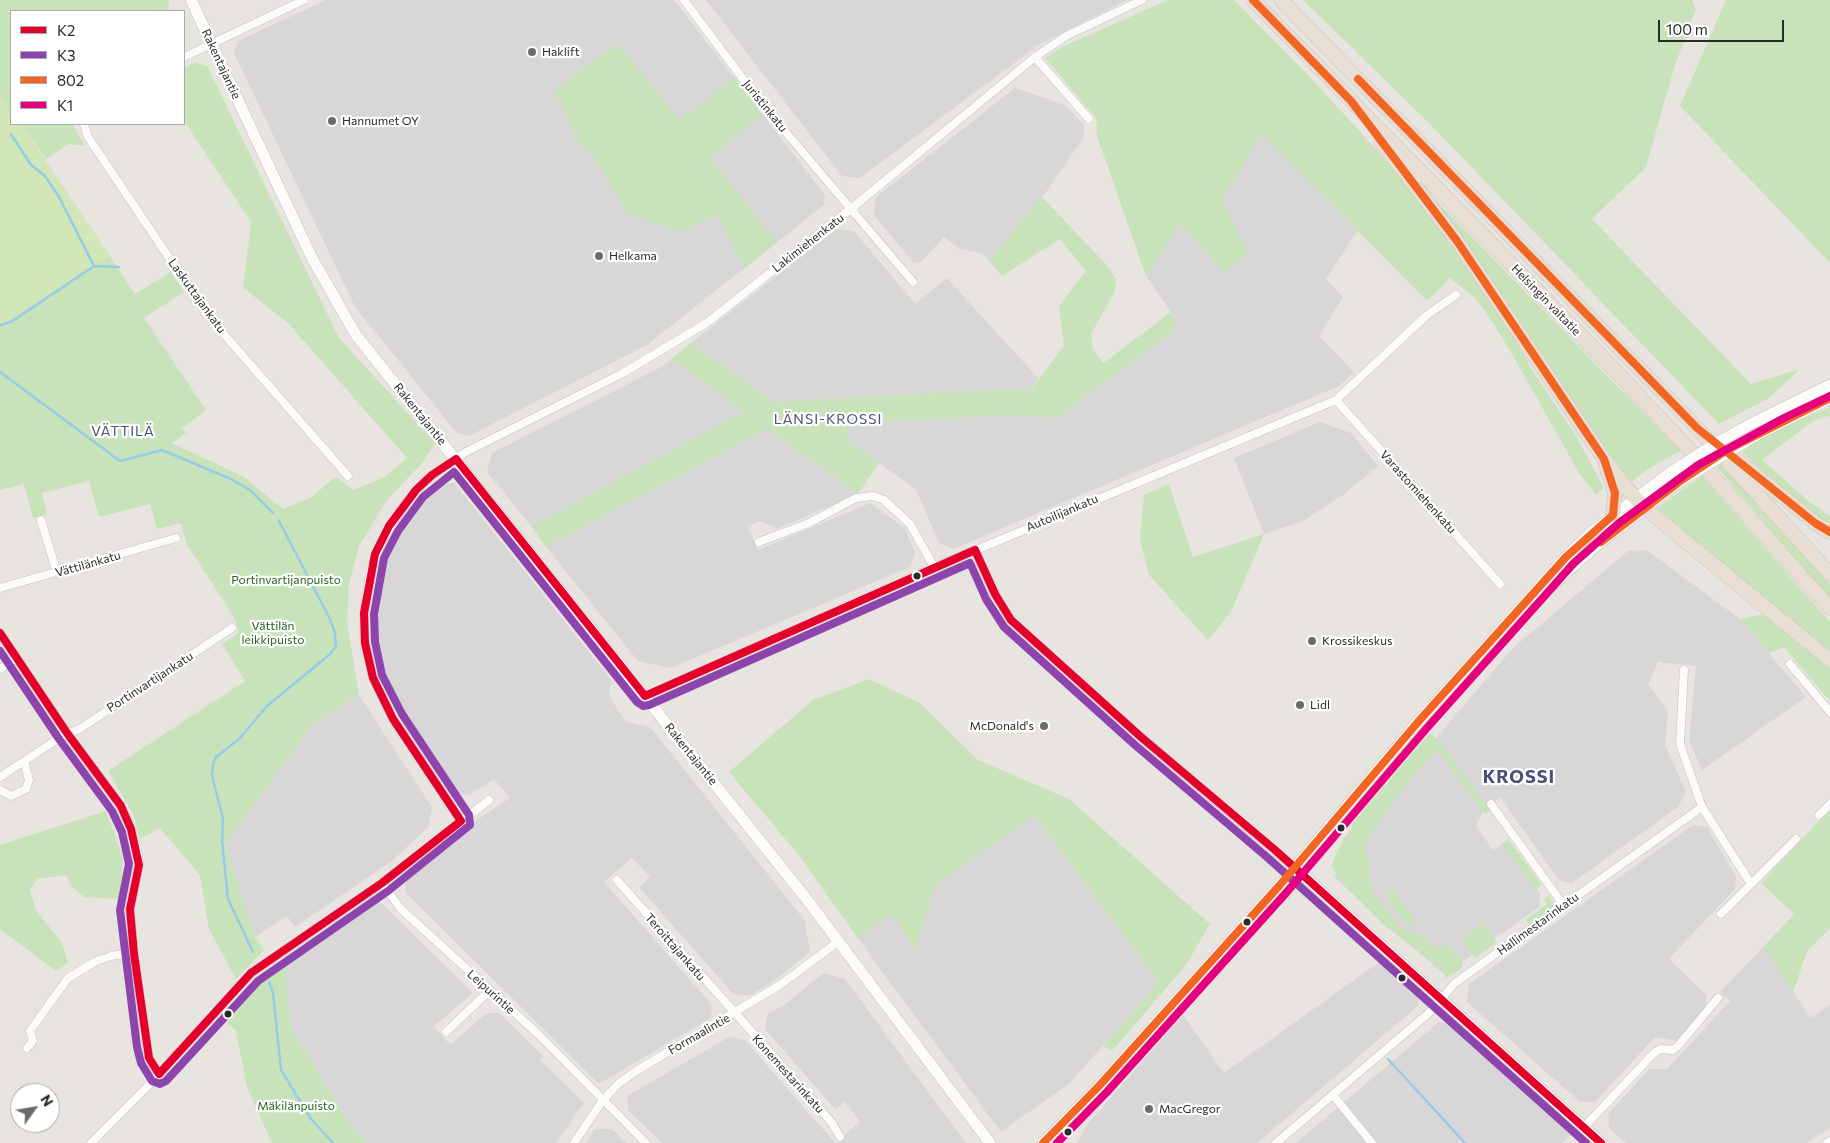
<!DOCTYPE html>
<html>
<head>
<meta charset="utf-8">
<style>
  body { margin:0 }
  #map { position:relative; width:1830px; height:1143px; overflow:hidden; background:#e8e5e0; font-family:Commissioner,sans-serif }
  canvas { display:block }
  .legend { position:absolute; left:10px; top:10px; width:175px; height:115px; box-sizing:border-box; background:#fff; border:1px solid #aaa; margin:0; padding:6px 9px; list-style:none; font-size:15px; color:#2a2a2a }
  .legend li { display:flex; align-items:center; gap:10px; height:25px }
  .legend b { width:25px; border:1px solid #aaa }
  .north { position:absolute; left:10px; top:1083px; width:50px; height:50px; box-sizing:border-box; background:#fff; border:1px solid #aaa; border-radius:50%; rotate:58deg; font-size:14px; font-weight:700; line-height:20px; text-align:center; color:#2a2a2a }
  .north::after { content:''; display:block; margin:auto; width:18px; height:22px; background:#6c6b6a; clip-path:polygon(50% 0,100% 100%,50% 72%,0 100%) }
  .scale { position:absolute; left:1658px; top:20px; width:126px; height:22px; box-sizing:border-box; border:2px solid #2a2a2a; border-top:0; padding-left:6px; font-size:15px; line-height:18px; white-space:nowrap; color:#2a2a2a; -webkit-text-stroke:4px #fff; paint-order:stroke }
</style>
</head>
<body>
<div id="map">
<canvas width="1830" height="1143"></canvas>
<ul class="legend">
<li><b style="height:6px;background:#e4002b"></b>K2</li>
<li><b style="height:6px;background:#8e44ad"></b>K3</li>
<li><b style="height:6px;background:#f26522"></b>802</li>
<li><b style="height:6px;background:#e5007d"></b>K1</li>
</ul>
<div class="north">N</div>
<div class="scale">100 m</div>
</div>
<script>
const ctx = document.querySelector('canvas').getContext('2d');
ctx.lineJoin = 'round';
function fillPath(path, color) { ctx.fillStyle = color; ctx.fill(path, 'evenodd'); }
const shape = rows => new Path2D(rows.map(r => 'M' + r).join(''));
function strokePath(path, color, width, dash) { ctx.strokeStyle = color; ctx.lineWidth = width; ctx.lineCap = dash ? 'butt' : 'round'; ctx.setLineDash(dash || []); ctx.stroke(path); }
function drawText(font, color, halo, rows, align = 'center') {
  ctx.font = font + ' Commissioner,sans-serif'; ctx.lineWidth = 4.5; ctx.setLineDash([]); ctx.textBaseline = 'middle'; ctx.strokeStyle = halo; ctx.fillStyle = color; for (const [text, x, y, turn = 0] of rows) {
    ctx.save(); ctx.translate(x, y); ctx.rotate((+turn || 0) * Math.PI / 180); ctx.textAlign = isNaN(turn) ? turn : align; if (halo) ctx.strokeText(text, 0, 0); ctx.fillText(text, 0, 0); ctx.restore();
  }
}
fillPath(shape([
  [326,0,674,0,825,195,824,205,647,345,469,436,456,432,355,307,234,53,238,41],
  [706,0,1127,0,1040,44,860,178,842,176],
  [1015,88,1065,105,1084,124,1084,137,1033,211,989,261,981,253,959,249,944,237,920,263,913,262,874,215,876,197],
  [1261,133,1357,231,1326,279,1343,297,1319,336,1354,372,1339,386,953,549,939,543,916,490,849,441,848,423,1011,415,1057,418,1176,330,1171,312,1146,276,1131,232],
  [836,229,854,231,915,304,947,278,1038,378,1030,391,1011,389,774,402,691,343],
  [671,359,745,412,531,526,487,472,492,453,661,367],
  [1320,422,1351,433,1378,466,1343,495,1303,521,1264,534,1234,458],
  [767,429,858,494,777,529,760,521,748,526,758,550,870,503,905,528,915,553,910,567,671,668,638,661,546,547],
  [454,483,611,680,609,696,626,722,650,727,805,921,810,952,770,984,749,996,733,994,639,887,650,877,632,858,604,882,712,1005,711,1018,599,1084,406,893,405,877,439,845,510,798,494,779,469,795,453,792,380,681,374,653,372,614,376,587,383,562,394,537,408,514,435,485],
  [1647,550,1740,619,1806,697,1702,770,1689,741,1696,666,1658,662,1648,684,1668,712,1665,745,1686,792,1678,807,1572,883,1559,880,1500,797,1484,809,1476,826,1493,850,1504,843,1540,894,1539,907,1451,970,1440,971,1334,877,1338,870,1388,794,1513,648,1628,551],
  [359,695,432,807,428,827,392,861,295,927,287,916,255,937,224,844,312,725],
  [1034,815,1159,982,1070,1083,1001,1132,888,980,798,854],
  [1693,825,1707,827,1736,877,1735,889,1669,959,1706,995,1706,1008,1676,1041,1655,1037,1595,1102,1580,1102,1467,1002,1469,984],
  [379,901,473,993,434,1026,450,1045,487,1013,499,1013,543,1056,540,1060,584,1103,556,1143,366,1143,346,1118,291,1028,285,964],
  [1764,946,1810,1018,1830,1005,1830,1128,1806,1143,1626,1143,1609,1128,1608,1114,1649,1069,1667,1069,1730,1001,1720,992],
  [1382,960,1418,992,1419,1005,1257,1143,1077,1143,1087,1125,1183,1015,1224,1073],
  [824,973,845,979,966,1143,837,1143,860,1121,844,1102,835,1109,765,1029,768,1014,784,1005],
  [1439,1022,1455,1025,1575,1132,1562,1143,1463,1143,1460,1140,1458,1143,1296,1143],
  [729,1037,745,1040,835,1143,662,1143,628,1110,627,1096],
  [595,1129,612,1129,626,1143,586,1143]
]), '#d8d6d7');
fillPath(shape([
  [0,0,169,0,168,11,11,11,11,110,0,95],
  [1168,0,1234,0,1311,78,1372,145,1409,187,1459,252,1504,319,1531,368,1576,436,1604,488,1596,495,1579,473,1512,354,1488,315,1473,296,1450,278,1427,301,1261,134,1222,200,1248,253,1224,272,1181,223,1146,276,1097,136,1096,118,1045,58,1062,47],
  [1303,0,1692,0,1696,9,1674,68,1646,167,1592,219,1751,384,1800,369,1769,398,1719,424,1429,123],
  [1726,0,1830,0,1830,263,1680,106],
  [619,44,679,120,735,78,763,115,709,157,777,243,745,268,717,215,682,231,648,222,625,211,594,157,580,145,554,90],
  [195,62,207,66,339,338,435,443,423,462,387,500,359,546,349,584,347,623,359,695,312,725,225,844,255,937,264,950,236,979,209,929,200,875,160,828,140,839,133,814,108,771,245,681,222,644,239,633,234,617,187,545,181,523,157,529,150,504,99,517,89,481,42,493,47,515,33,518,24,484,0,490,0,116,97,264,110,256,135,294,171,272,184,292,144,318,206,410,182,428,186,433,172,443,244,477,283,509,312,497,335,477,354,490,386,476,407,458,287,322,243,288,251,222,184,121,184,68],
  [21,124,72,124,85,146,69,144,46,159],
  [1420,184,1557,324,1680,451,1647,470,1629,484],
  [1042,197,1106,264,1116,279,1114,293,1091,334,1093,349,1103,363,1171,312,1176,330,1057,418,1011,415,848,423,849,441,879,463,858,494,767,429,546,547,531,526,744,412,671,359,691,343,774,402,1011,389,1030,391,1064,346,1059,306,1086,271,1060,239,1002,276,989,261],
  [1830,407,1830,416,1819,418,1805,427,1762,460,1810,502,1830,516,1830,525,1789,496,1742,452,1770,432],
  [1723,464,1830,584,1830,599,1717,467],
  [1702,476,1830,622,1830,654,1657,508],
  [1169,484,1193,557,1264,534,1231,612,1208,640,1149,575,1140,540,1144,495],
  [1765,614,1830,668,1830,701,1784,647,1769,653,1740,619],
  [869,679,920,703,978,760,1069,799,1210,924,1186,965,1112,1051,1103,1046,1159,982,1034,815,934,886,916,949,891,914,857,937,798,854,729,772,813,700],
  [1430,733,1442,744,1490,811,1485,814,1437,750,1409,781,1370,835,1365,848,1370,862,1370,881,1374,893,1402,930,1422,934,1431,946,1451,947,1463,964,1461,969,1447,978,1439,967,1386,927,1346,887,1331,866,1343,839,1352,829,1351,825],
  [1830,809,1830,928,1807,951,1793,993,1764,946,1794,914,1761,883],
  [106,811,123,858,121,899,84,897,72,887,66,875,37,879,30,890,36,910,62,943,68,963,56,971,0,929,0,845],
  [1508,839,1542,885,1536,890,1502,844],
  [1393,891,1394,891,1417,922,1413,925,1404,921,1386,896],
  [1548,896,1553,902,1553,907,1529,925,1526,920,1547,904,1544,899],
  [1483,923,1497,942,1475,958,1462,939],
  [285,964,291,1028,346,1118,366,1143,272,1143,247,1087,236,1031,227,1024,253,987]
]), '#c8e3ba');
fillPath(shape([
  [0,95,11,110,11,124,21,124,110,256,0,325]
]), '#d1e7b7');
strokePath(shape([
  [11,134,31,165,45,176,59,197,94,266],
  [0,325,11,322,94,266,119,267],
  [0,372,120,461,162,450,231,479,251,491,273,513],
  [253,952,228,899,222,840,223,818,212,776,213,765,216,757,239,739,267,706,329,655,336,646,335,633,330,619,279,521],
  [269,982,273,993,281,1070,311,1119,333,1143],
  [1388,1059,1465,1143]
]), '#95cce8', 2.5);
const street = shape([
  [684,0,761,103,913,282],
  [184,57,304,0],
  [1035,57,1089,119],
  [84,124,88,137,208,316,348,476],
  [1336,400,1500,584],
  [41,520,57,573],
  [759,542,809,523,856,498,873,496,884,500,910,524,934,567],
  [975,550,995,594,1011,620,1141,737,1294,867],
  [0,588,176,538],
  [0,633,67,733,121,806,131,829,138,853,139,865,130,909,134,954,147,1046,149,1058,159,1074],
  [1790,664,1830,712],
  [0,669,17,658],
  [645,696,921,573,1336,400,1427,315,1456,295],
  [0,777,67,733,78,730,232,628],
  [0,790,11,796,26,789,29,780,24,761],
  [1491,804,1564,906],
  [1702,807,1751,884],
  [1819,815,1830,804],
  [461,821,393,719,373,678,365,643,364,613,370,572,382,541,406,502,432,475,466,452,623,373,708,322,852,208,1035,57,1066,36,1142,0],
  [617,880,807,1094,832,1123,840,1137],
  [382,883,400,908,538,1034,646,1143],
  [1721,914,1796,839],
  [446,1032,489,991],
  [27,1048,33,1041,30,1031,68,978,96,961,115,955,134,954],
  [1333,1095,1372,1143],
  [1584,1127,1655,1052,1661,1049,1673,1050,1678,1046,1718,998],
  [91,1143,147,1087,251,973,382,883,489,800],
  [574,1143,603,1100,618,1084,636,1071,780,985,839,941],
  [1276,1143,1430,1012,1455,983,1702,807,1680,744,1684,670],
  [1827,1143,1830,1141]
]);
const secondary = shape([
  [191,0,312,258,356,335,805,897,990,1143],
  [1749,425,1830,385],
  [1758,434,1830,398],
  [1537,599,1592,549,1679,482],
  [1294,867,1601,1143],
  [1043,1143,1099,1086,1279,886,1418,722,1566,557,1591,533,1670,473]
]);
const highway = shape([
  [1253,0,1608,363,1686,446,1830,608],
  [1281,0,1697,428,1830,574],
  [1381,142,1457,241,1604,459,1628,490,1645,508,1830,660],
  [1732,456,1815,523,1830,532],
  [1606,466,1615,493,1613,515]
]);
strokePath(street, '#c2c1c1', 9);
strokePath(secondary, '#c2c1c1', 12);
strokePath(highway, '#c4c3c1', 15);
strokePath(street, '#fcfbfa', 8);
strokePath(secondary, '#fcfbfa', 11);
strokePath(highway, '#e8ded4', 14);
const secondaryBridge = shape([
  [1670,473,1720,441,1749,425],
  [1679,482,1758,434]
]);
strokePath(secondaryBridge, '#c2c1c1', 12, []);
strokePath(secondaryBridge, '#fcfbfa', 11);
strokePath(shape([
  [0,633,67,733,121,806,131,829,139,865,130,909,134,954,149,1058,159,1074,251,973,382,883,461,821,393,719,373,678,365,643,364,613,375,554,389,526,416,490,432,475,456,459,645,696,975,550,995,594,1011,620,1141,737,1275,850,1601,1143]
]), '#e4002b', 8);
strokePath(shape([
  [0,651,59,739,112,811,122,832,129,864,120,910,137,1047,141,1063,152,1081,160,1084,166,1081,258,981,388,891,470,825,469,815,402,714,382,675,375,642,374,614,384,558,398,531,423,497,454,472,637,702,643,706,649,705,970,563,986,599,1004,627,1135,745,1268,858,1586,1143]
]), '#8e44ad', 8);
strokePath(shape([
  [1358,79,1697,428,1815,523,1830,532],
  [1601,542,1679,482,1727,450,1830,398],
  [1043,1143,1099,1086,1279,886,1418,722,1566,557,1613,515,1615,493,1604,459,1457,241,1351,101,1253,0]
]), '#f26522', 8);
strokePath(shape([
  [1057,1143,1106,1093,1286,893,1426,729,1573,564,1619,523,1698,465,1784,418,1830,396]
]), '#e5007d', 8);
for (const [x, y, r, color] of [
  [532,52,5,"#6c6b6a"],
  [332,121,5,"#6c6b6a"],
  [599,256,5,"#6c6b6a"],
  [917,576,4.5,"#2a2a2a"],
  [1312,641,5,"#6c6b6a"],
  [1300,705,5,"#6c6b6a"],
  [1044,726,5,"#6c6b6a"],
  [1341,828,4.5,"#2a2a2a"],
  [1247,922,4.5,"#2a2a2a"],
  [1402,978,4.5,"#2a2a2a"],
  [228,1014,4.5,"#2a2a2a"],
  [1149,1109,5,"#6c6b6a"],
  [1068,1132,4.5,"#2a2a2a"]
]) { const dot = new Path2D(); dot.arc(x, y, r, 0, 2 * Math.PI); ctx.fillStyle = color; ctx.fill(dot); strokePath(dot, '#fff', 2); }
drawText('12px', '#2a2a2a', '#fff', [
  ["Haklift",542,52],
  ["Hannumet OY",342,121],
  ["Helkama",609,256],
  ["Krossikeskus",1322,641],
  ["Lidl",1310,705],
  ["McDonald's",1034,726,"right"],
  ["MacGregor",1159,1109]
], 'left');
drawText('12px', '#2a2a2a', '#fff', [
  ["Rakentajantie",221,64,65],
  ["Juristinkatu",765,106,51],
  ["Lakimiehenkatu",808,243,-38],
  ["Laskuttajankatu",197,296,54],
  ["Helsingin valtatie",1546,300,46],
  ["Rakentajantie",420,414,51],
  ["Varastomiehenkatu",1418,492,48],
  ["Autoilijankatu",1062,513,-23],
  ["Vättilänkatu",88,564,-16],
  ["Portinvartijankatu",150,682,-33],
  ["Rakentajantie",691,754,51],
  ["Hallimestarinkatu",1538,924,-36],
  ["Teroittajankatu",675,947,49],
  ["Leipurintie",491,992,42],
  ["Formaalintie",699,1034,-30],
  ["Konemestarinkatu",788,1074,48]
]);
drawText('12px', '#25651c', '#fff', [
  ["Portinvartijanpuisto",286,580],
  ["Vättilän",273,626],
  ["leikkipuisto",273,640],
  ["Mäkilänpuisto",296,1106]
]);
ctx.letterSpacing = '1px';
drawText('14px', '#4c5079', '#fff', [
  ["LÄNSI-KROSSI",828,419],
  ["VÄTTILÄ",123,431]
]);
ctx.letterSpacing = '0px';
ctx.letterSpacing = '1px';
drawText('bold 18px', '#4c5079', '#fff', [
  ["KROSSI",1519,777]
]);
ctx.letterSpacing = '0px';
</script>
</body>
</html>
